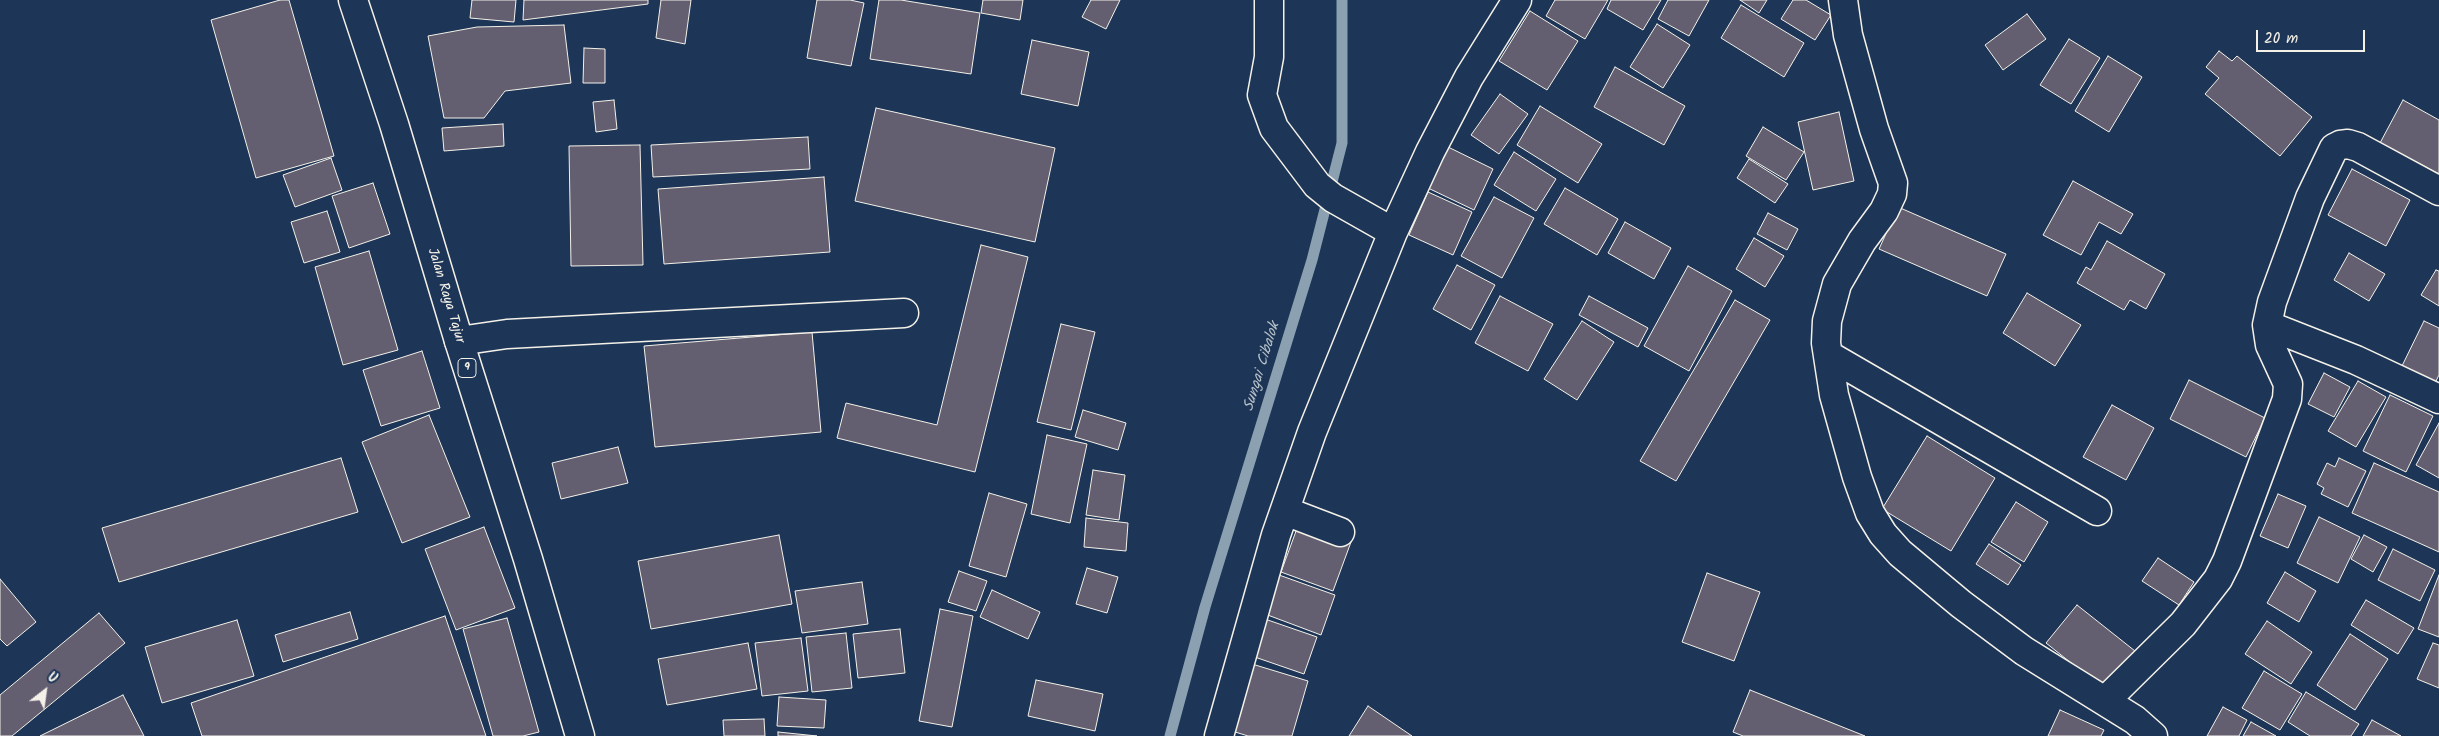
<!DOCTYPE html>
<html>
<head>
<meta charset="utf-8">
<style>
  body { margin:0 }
  #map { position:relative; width:2439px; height:736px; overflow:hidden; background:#1d3557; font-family:Kalam,sans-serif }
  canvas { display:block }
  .north { position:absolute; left:20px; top:666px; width:50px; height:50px; -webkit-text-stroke:4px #1d3557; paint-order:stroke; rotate:30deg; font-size:14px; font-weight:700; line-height:20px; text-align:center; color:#f4f1e8 }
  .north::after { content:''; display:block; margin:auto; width:18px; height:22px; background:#f4f1e8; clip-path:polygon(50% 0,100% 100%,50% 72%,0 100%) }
  .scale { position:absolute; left:2256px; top:30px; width:109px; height:22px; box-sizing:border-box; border:2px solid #f4f1e8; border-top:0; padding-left:6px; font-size:15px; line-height:18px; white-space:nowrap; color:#f4f1e8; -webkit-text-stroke:4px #1d3557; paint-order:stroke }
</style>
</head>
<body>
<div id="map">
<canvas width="2439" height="736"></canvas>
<div class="north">U</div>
<div class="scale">20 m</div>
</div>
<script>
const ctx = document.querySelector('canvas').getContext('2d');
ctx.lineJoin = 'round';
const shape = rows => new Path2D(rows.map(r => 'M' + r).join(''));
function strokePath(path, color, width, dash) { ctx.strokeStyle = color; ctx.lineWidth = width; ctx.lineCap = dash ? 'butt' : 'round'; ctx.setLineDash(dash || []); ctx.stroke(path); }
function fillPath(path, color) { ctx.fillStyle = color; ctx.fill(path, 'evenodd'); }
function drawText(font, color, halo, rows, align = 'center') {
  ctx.font = font + ' Kalam,sans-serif'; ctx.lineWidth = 4; ctx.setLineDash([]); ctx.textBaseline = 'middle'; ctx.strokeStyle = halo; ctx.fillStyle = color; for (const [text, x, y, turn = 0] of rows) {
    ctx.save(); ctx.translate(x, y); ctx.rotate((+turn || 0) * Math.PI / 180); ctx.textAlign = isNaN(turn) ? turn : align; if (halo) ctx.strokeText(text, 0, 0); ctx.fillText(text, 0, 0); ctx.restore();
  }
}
strokePath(shape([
  [1170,736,1205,607,1312,260,1342,143,1342,0]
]), '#8ba1b1', 11);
const building = shape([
  [280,0,289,0,334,156,256,178,211,20,280,0],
  [472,0,516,0,514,22,470,18,472,0],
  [524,0,648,0,648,4,523,20,524,0],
  [661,0,691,0,685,44,656,38,661,0],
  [817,0,850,0,864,3,851,66,807,58,817,0],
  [879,0,901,0,980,13,971,74,870,59,879,0],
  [983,0,1023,0,1020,20,981,13,983,0],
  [1091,0,1120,0,1106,29,1082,17,1091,0],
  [1555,0,1608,0,1585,39,1546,16,1555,0],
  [1611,0,1661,0,1643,30,1607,9,1611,0],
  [1668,0,1709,0,1689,36,1658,19,1668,0],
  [1740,0,1767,0,1759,13,1740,0],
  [1793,0,1806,0,1831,15,1815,40,1781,19,1793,0],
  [1741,5,1804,43,1784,77,1721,38,1741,5],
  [1530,11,1578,41,1547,90,1499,61,1530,11],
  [2027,14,2046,39,2003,70,1985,45,2027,14],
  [1657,24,1690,45,1663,88,1630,67,1657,24],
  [564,25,571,83,505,91,484,118,444,118,428,36,477,27,564,25],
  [2069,39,2100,58,2071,104,2040,85,2069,39],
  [1032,40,1089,52,1078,106,1021,94,1032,40],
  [584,48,605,49,605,83,583,83,584,48],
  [2219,51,2232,61,2237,56,2312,117,2280,156,2205,94,2219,78,2206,67,2219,51],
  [2108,56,2142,77,2109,132,2075,111,2108,56],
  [1615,67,1685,106,1664,145,1594,107,1615,67],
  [1500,94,1528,114,1499,154,1471,135,1500,94],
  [614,100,617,129,596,132,593,102,614,100],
  [2403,100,2439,120,2439,174,2380,143,2403,100],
  [1540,106,1602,144,1578,183,1517,145,1540,106],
  [876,108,1055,148,1035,242,855,201,876,108],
  [1839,112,1854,181,1813,190,1798,122,1839,112],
  [503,124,504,146,444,151,442,128,503,124],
  [1763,127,1804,152,1786,180,1746,156,1763,127],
  [808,137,810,169,653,177,651,145,808,137],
  [640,145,643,265,571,266,569,146,640,145],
  [1448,147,1493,169,1474,210,1428,188,1448,147],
  [1514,152,1556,179,1536,211,1494,185,1514,152],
  [331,158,342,190,295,207,283,175,331,158],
  [1749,159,1788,184,1775,203,1737,178,1749,159],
  [2352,169,2410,200,2386,246,2328,215,2352,169],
  [824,177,830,252,664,264,658,189,824,177],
  [2073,181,2133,214,2121,234,2099,222,2081,255,2043,235,2073,181],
  [373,183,390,234,349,248,332,196,373,183],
  [1565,188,1618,219,1597,255,1544,224,1565,188],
  [1428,192,1472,212,1453,255,1409,235,1428,192],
  [1494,197,1534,218,1502,278,1461,256,1494,197],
  [1898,207,2006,254,1987,296,1879,249,1898,207],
  [327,211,340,252,304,263,291,222,327,211],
  [1768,213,1798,229,1787,250,1757,234,1768,213],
  [1625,222,1671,248,1654,279,1608,253,1625,222],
  [1754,238,1784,256,1765,287,1736,269,1754,238],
  [2107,241,2165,274,2146,309,2130,300,2124,310,2077,283,2086,267,2091,270,2107,241],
  [981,245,1028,257,975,472,837,438,846,403,937,425,981,245],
  [369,251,398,350,343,365,315,267,369,251],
  [2349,253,2385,274,2369,301,2334,280,2349,253],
  [1457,265,1495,285,1471,330,1433,309,1457,265],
  [1688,266,1732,291,1689,371,1644,346,1688,266],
  [2436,270,2439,271,2439,306,2421,295,2436,270],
  [2027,293,2081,325,2055,366,2003,333,2027,293],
  [1500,296,1553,324,1528,371,1475,343,1500,296],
  [1589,296,1648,328,1638,347,1579,315,1589,296],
  [1735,300,1770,320,1676,481,1640,461,1735,300],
  [1582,321,1614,342,1577,400,1544,379,1582,321],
  [2424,321,2439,328,2439,375,2433,387,2400,370,2424,321],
  [1061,324,1095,332,1071,430,1037,422,1061,324],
  [812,332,821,432,655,447,644,346,812,332],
  [422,351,440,408,381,426,363,370,422,351],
  [2324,373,2350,387,2334,417,2308,404,2324,373],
  [2189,380,2265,418,2246,457,2170,419,2189,380],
  [2358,381,2386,397,2356,447,2328,431,2358,381],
  [2390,395,2433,416,2406,472,2363,451,2390,395],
  [2112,405,2154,428,2126,480,2083,457,2112,405],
  [1083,410,1126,423,1118,450,1075,437,1083,410],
  [429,415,470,517,402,543,362,442,429,415],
  [2439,423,2439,478,2416,465,2439,423],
  [1047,435,1087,444,1070,523,1031,514,1047,435],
  [1927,436,1995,478,1951,551,1882,509,1927,436],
  [618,447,628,483,561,499,552,463,618,447],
  [341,458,358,512,119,582,102,528,341,458],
  [2339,458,2366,471,2348,507,2321,494,2324,488,2317,484,2327,463,2335,467,2339,458],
  [2374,463,2439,492,2439,552,2352,513,2374,463],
  [1093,470,1125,475,1119,520,1086,515,1093,470],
  [989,493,1027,504,1006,577,969,566,989,493],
  [2278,494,2306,506,2288,548,2260,536,2278,494],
  [2016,502,2048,522,2024,562,1991,542,2016,502],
  [2319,517,2360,537,2338,583,2297,563,2319,517],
  [1086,518,1128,523,1126,551,1084,547,1086,518],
  [1299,523,1351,542,1333,591,1281,572,1299,523],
  [484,527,515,608,456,630,425,549,484,527],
  [779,535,792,604,651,629,638,561,779,535],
  [2364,535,2387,547,2373,572,2351,559,2364,535],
  [1989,544,2021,565,2008,585,1976,564,1989,544],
  [2393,549,2435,570,2420,601,2378,580,2393,549],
  [2158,558,2194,582,2179,605,2142,581,2158,558],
  [1087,568,1118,577,1107,613,1076,604,1087,568],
  [959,571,987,581,976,611,948,602,959,571],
  [2285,572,2316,591,2299,622,2267,603,2285,572],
  [1707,573,1760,592,1734,661,1682,642,1707,573],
  [1279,575,1335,595,1321,635,1265,614,1279,575],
  [2439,575,2439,637,2418,629,2439,575],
  [0,579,36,622,7,646,0,639,0,579],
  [862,582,868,624,802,633,795,591,862,582],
  [992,590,1040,612,1028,639,980,617,992,590],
  [2366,600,2414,628,2398,654,2351,625,2366,600],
  [2077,605,2135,651,2104,689,2046,643,2077,605],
  [940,609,973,616,952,727,919,721,940,609],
  [350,612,358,639,283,662,275,635,350,612],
  [99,613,125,643,12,736,0,736,0,695,99,613],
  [445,616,486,736,202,736,191,703,445,616],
  [507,618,539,732,523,736,493,736,463,629,507,618],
  [1262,618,1317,637,1304,674,1249,655,1262,618],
  [237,620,254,676,162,703,145,647,237,620],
  [2267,621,2312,652,2291,684,2245,654,2267,621],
  [900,629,905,673,858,678,853,634,900,629],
  [846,633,852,688,812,692,806,637,846,633],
  [2350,634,2388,659,2355,710,2317,685,2350,634],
  [801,638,808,691,762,696,755,643,801,638],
  [748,643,757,689,667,705,658,659,748,643],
  [2433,643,2439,645,2439,688,2417,679,2433,643],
  [1252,664,1308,681,1292,736,1248,736,1232,731,1252,664],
  [2264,671,2302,694,2280,730,2242,708,2264,671],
  [1036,680,1103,694,1095,731,1028,716,1036,680],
  [1750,690,1865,736,1743,736,1733,732,1750,690],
  [2306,692,2359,724,2351,736,2310,736,2288,722,2306,692],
  [123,695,144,736,40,736,123,695],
  [779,697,826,700,824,728,777,726,779,697],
  [1368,706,1412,736,1349,736,1368,706],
  [2223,707,2247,720,2239,736,2207,736,2223,707],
  [2060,710,2104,730,2101,736,2048,736,2060,710],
  [764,719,765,736,724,736,723,720,764,719],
  [2372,720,2401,736,2363,736,2372,720],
  [2251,722,2276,736,2243,736,2251,722],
  [778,732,817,736,778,736,778,732]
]);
fillPath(building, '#635f71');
strokePath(building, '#f4f1e8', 1);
const minor = shape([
  [1269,0,1269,57,1262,95,1274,128,1317,185,1333,198,1393,232],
  [1843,0,1848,35,1874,129,1893,183,1892,194,1884,211,1862,241,1837,284,1827,321,1826,343,1834,395,1857,477,1870,513,1883,534,1900,553,1961,604,2024,651,2135,720,2153,736],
  [2267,325,2356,360,2439,399],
  [459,341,507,334,904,313],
  [1828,355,2097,511],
  [1285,511,1340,532],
  [2105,701,2183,624,2218,579,2227,561,2287,399,2288,384,2270,345,2267,325,2272,302,2310,198,2334,148,2340,145,2348,144,2358,147,2439,191],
  [1219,736,1276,535,1312,432,1393,232,1430,152,1469,77,1517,0]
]);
const highway = shape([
  [353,0,394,124,459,341,528,559,580,736]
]);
strokePath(minor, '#f4f1e8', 31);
strokePath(highway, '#f4f1e8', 31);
strokePath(minor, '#1d3557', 28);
strokePath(highway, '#1d3557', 28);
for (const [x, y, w] of [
  [467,368,18]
]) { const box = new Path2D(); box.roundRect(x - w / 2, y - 9.5, w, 19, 4); ctx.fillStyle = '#1d3557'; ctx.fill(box); strokePath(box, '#f4f1e8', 1); }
drawText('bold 12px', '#f4f1e8', null, [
  ["9",467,368]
]);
drawText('14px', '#f4f1e8', '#1d3557', [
  ["Jalan Raya Tajur",445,296,73]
]);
drawText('italic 15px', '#b7c2c8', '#1d3557', [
  ["Sungai Cibalok",1263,367,-73]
]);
</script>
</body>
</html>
